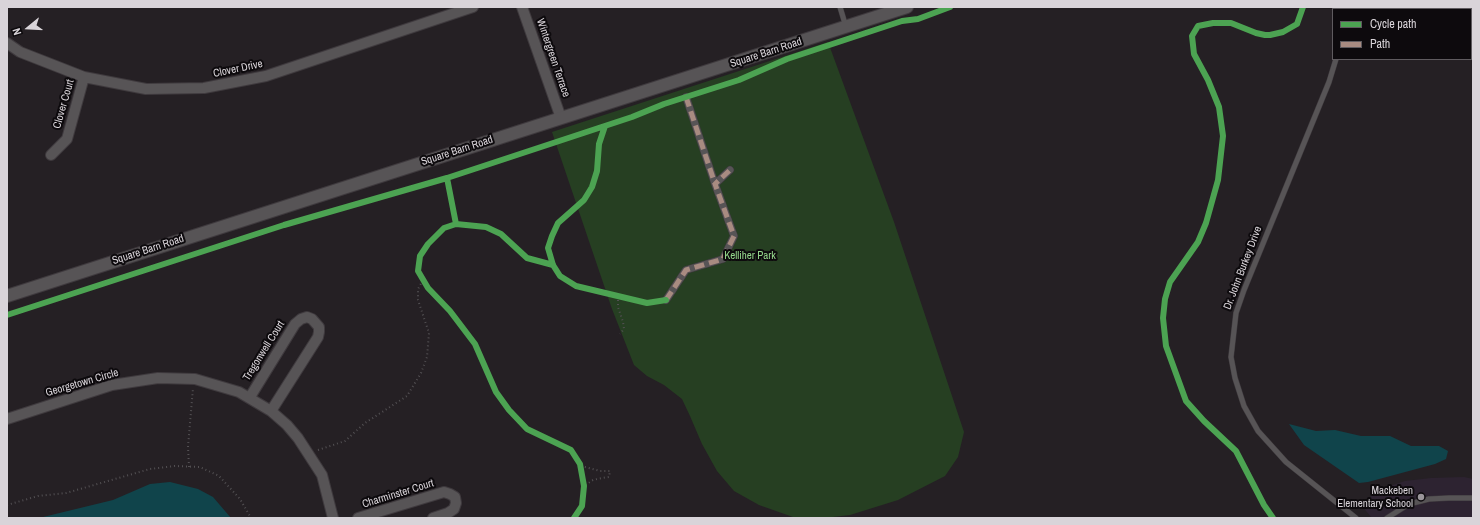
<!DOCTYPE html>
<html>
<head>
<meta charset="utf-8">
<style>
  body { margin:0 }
  #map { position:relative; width:1480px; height:525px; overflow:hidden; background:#252024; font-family:"Archivo Narrow",sans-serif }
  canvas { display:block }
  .frame { position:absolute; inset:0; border:8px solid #d9d4d9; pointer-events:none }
  .legend { position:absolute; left:1332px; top:8px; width:140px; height:52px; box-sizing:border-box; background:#0d0a0d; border:1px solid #5f5b5f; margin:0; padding:5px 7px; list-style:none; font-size:12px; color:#d9d4d9 }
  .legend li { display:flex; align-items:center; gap:8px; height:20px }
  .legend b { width:20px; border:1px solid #5f5b5f }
  .north { position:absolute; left:8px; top:8px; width:40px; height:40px; -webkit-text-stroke:3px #0d0a0d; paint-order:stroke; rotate:252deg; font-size:11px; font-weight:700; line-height:16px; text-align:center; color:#d9d4d9 }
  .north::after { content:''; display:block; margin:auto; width:14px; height:18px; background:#d9d4d9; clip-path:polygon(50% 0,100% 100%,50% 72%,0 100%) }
</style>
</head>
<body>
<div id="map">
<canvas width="1480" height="525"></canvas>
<div class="frame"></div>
<ul class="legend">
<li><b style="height:5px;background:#4ca352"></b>Cycle path</li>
<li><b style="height:5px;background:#a88b81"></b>Path</li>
</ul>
<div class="north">N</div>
</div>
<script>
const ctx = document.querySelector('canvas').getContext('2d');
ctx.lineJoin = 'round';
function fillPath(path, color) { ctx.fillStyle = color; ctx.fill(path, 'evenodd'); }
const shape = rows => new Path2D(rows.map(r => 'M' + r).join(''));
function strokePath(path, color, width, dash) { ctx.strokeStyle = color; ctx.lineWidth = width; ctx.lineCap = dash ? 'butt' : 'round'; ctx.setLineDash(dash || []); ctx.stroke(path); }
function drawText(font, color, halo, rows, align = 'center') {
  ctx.font = font + ' "Archivo Narrow",sans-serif'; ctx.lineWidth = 4; ctx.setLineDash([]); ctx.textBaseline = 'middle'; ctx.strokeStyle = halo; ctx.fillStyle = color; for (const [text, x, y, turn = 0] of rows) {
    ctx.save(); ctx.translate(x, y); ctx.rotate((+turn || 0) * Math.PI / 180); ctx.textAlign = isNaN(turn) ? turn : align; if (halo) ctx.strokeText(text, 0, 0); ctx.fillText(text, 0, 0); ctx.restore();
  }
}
fillPath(shape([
  [1464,477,1473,479,1473,518,1372,518,1361,505,1378,490,1405,481,1431,478]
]), '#2d2331');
fillPath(shape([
  [828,42,894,222,964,432,958,457,945,476,898,500,850,515,824,518,793,517,759,505,734,491,717,471,702,444,690,416,682,399,664,385,647,376,634,365,612,309,552,132]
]), '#263f22');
fillPath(shape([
  [1289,424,1316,431,1335,430,1361,436,1390,436,1411,446,1439,446,1448,451,1446,459,1435,464,1368,482,1359,483,1304,445],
  [170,482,198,489,213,497,231,518,39,518,113,500,150,484]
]), '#10444b');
const service = shape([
  [840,7,846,27],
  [1342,7,1342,9],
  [1336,59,1329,82,1244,290,1236,313,1231,357,1235,378,1244,406,1258,431,1286,462,1356,518],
  [1387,518,1409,504,1429,499,1449,498,1473,498]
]);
const pedestrian = shape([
  [686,97,715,184],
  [666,300,686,270,723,259,734,236,715,184,730,170]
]);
const minor = shape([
  [522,7,561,118],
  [7,43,20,52,84,77,146,89,204,88,266,76,473,7],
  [51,155,67,139,84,77],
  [250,397,295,324,301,319,307,317,312,319,319,327,319,332,318,337,271,411],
  [7,419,112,385,158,378,195,379,239,392,271,411,287,425,298,438,322,475,333,518],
  [358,518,444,492,450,494,455,497,456,503,454,509,448,513,433,518]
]);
const tertiary = shape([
  [7,296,907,7]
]);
strokePath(service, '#3f3a3e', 6);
strokePath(pedestrian, '#3f3a3e', 8);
strokePath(minor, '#3f3a3e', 12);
strokePath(tertiary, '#3f3a3e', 14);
strokePath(shape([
  [618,296,618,307,623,322,624,329,620,334],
  [318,450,345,441,365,423,407,396,421,373,427,357,429,333,418,300,418,289,423,280],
  [581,466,600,471,610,471,609,477,602,478,593,480,584,486],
  [189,467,188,447,193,388],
  [7,505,38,496,66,493,150,469,175,466,200,467,219,476,240,499,251,518]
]), '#535053', 2, [1, 3]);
strokePath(service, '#575456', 5);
strokePath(pedestrian, '#575456', 7);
strokePath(minor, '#575456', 10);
strokePath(tertiary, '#575456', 12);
strokePath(shape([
  [686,97,715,184],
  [666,300,686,270,723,259,734,236,715,184,730,170]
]), '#a88b81', 5, [10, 5]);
strokePath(shape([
  [605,126,599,144,597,171,592,187,584,200,558,223,552,236,548,248,553,265,560,276,576,286,647,303,666,300],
  [447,178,456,224,444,228,428,244,420,256,418,271,428,288,450,311,475,344,496,392,509,410,527,429,571,450,580,464,584,486,582,506,574,518],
  [456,224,486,227,501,234,527,258,553,265],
  [7,315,284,225,447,178,632,117,664,104,739,80,787,59,902,21,918,19,950,7],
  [1273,518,1264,505,1236,451,1204,421,1186,401,1166,346,1163,318,1165,299,1170,282,1198,242,1206,223,1218,180,1223,136,1219,107,1208,80,1194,54,1192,36,1198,26,1213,23,1231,23,1256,33,1265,35,1270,35,1283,32,1297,24,1303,7]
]), '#4ca352', 6);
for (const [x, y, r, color] of [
  [1421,497,4,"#9a959a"]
]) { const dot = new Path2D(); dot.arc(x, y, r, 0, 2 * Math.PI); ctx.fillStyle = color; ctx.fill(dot); strokePath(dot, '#0d0a0d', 1.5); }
drawText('11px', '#d9d4d9', '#0d0a0d', [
  ["Square Barn Road",766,53,-18],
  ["Wintergreen Terrace",553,58,71],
  ["Clover Drive",238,69,-12],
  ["Clover Court",64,104,-74],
  ["Square Barn Road",457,151,-18],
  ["Square Barn Road",148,250,-18],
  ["Dr. John Burkey Drive",1243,268,-69],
  ["Tregonwell Court",264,351,-58],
  ["Georgetown Circle",82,383,-16],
  ["Charminster Court",398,494,-17]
]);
drawText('11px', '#94d78b', '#0d0a0d', [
  ["Kelliher Park",750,256]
]);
drawText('11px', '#d9d4d9', '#0d0a0d', [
  ["Mackeben",1413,491],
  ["Elementary School",1413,504]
], 'right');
</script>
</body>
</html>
